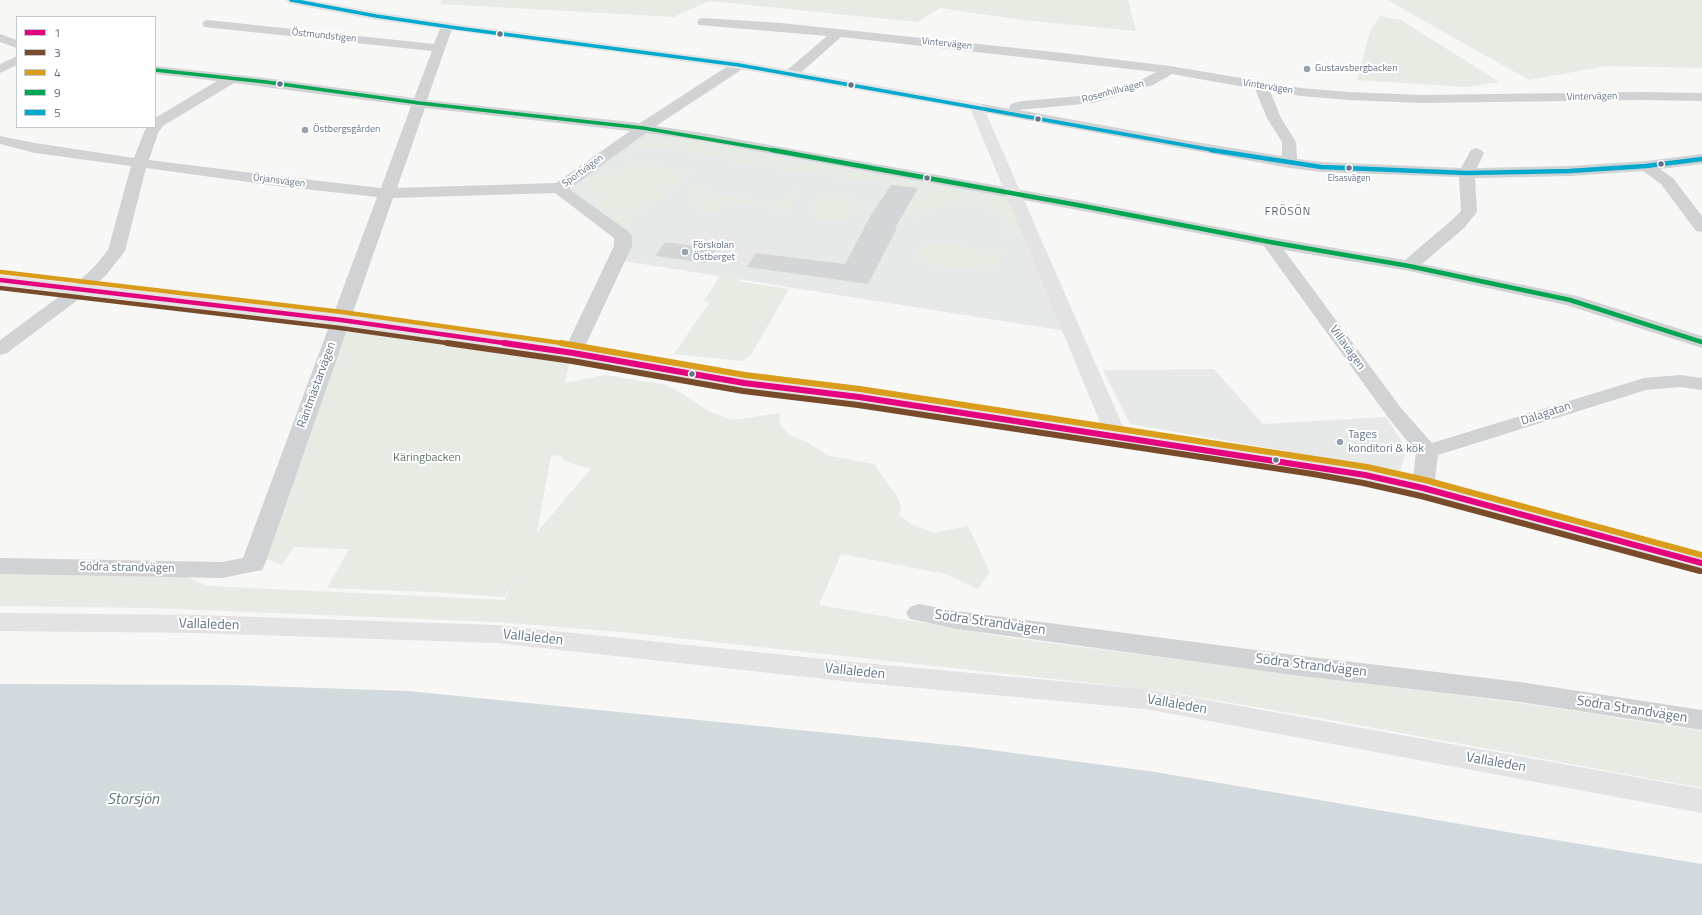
<!DOCTYPE html>
<html>
<head>
<meta charset="utf-8">
<style>
  body { margin:0 }
  #map { position:relative; width:1702px; height:915px; overflow:hidden; background:#f7f7f6; font-family:"Titillium Web",sans-serif }
  canvas { display:block }
  .legend { position:absolute; left:16px; top:16px; width:140px; height:112px; box-sizing:border-box; background:#fff; border:1px solid #c1c8cf; margin:0; padding:5px 7px; list-style:none; font-size:12px; color:#657588 }
  .legend li { display:flex; align-items:center; gap:8px; height:20px }
  .legend b { width:20px; border:1px solid #c1c8cf }
</style>
</head>
<body>
<div id="map">
<canvas width="1702" height="915"></canvas>
<ul class="legend">
<li><b style="height:5px;background:#e5007d"></b>1</li>
<li><b style="height:5px;background:#7a4b2a"></b>3</li>
<li><b style="height:5px;background:#da9c1b"></b>4</li>
<li><b style="height:5px;background:#00a651"></b>9</li>
<li><b style="height:5px;background:#00a9ce"></b>5</li>
</ul>
</div>
<script>
const ctx = document.querySelector('canvas').getContext('2d');
ctx.lineJoin = 'round';
function fillPath(path, color) { ctx.fillStyle = color; ctx.fill(path, 'evenodd'); }
const shape = rows => new Path2D(rows.map(r => 'M' + r).join(''));
function strokePath(path, color, width, dash) { ctx.strokeStyle = color; ctx.lineWidth = width; ctx.lineCap = dash ? 'butt' : 'round'; ctx.setLineDash(dash || []); ctx.stroke(path); }
function drawText(font, color, halo, rows, align = 'center') {
  ctx.font = font + ' "Titillium Web",sans-serif'; ctx.lineWidth = 4; ctx.setLineDash([]); ctx.textBaseline = 'middle'; ctx.strokeStyle = halo; ctx.fillStyle = color; for (const [text, x, y, turn = 0] of rows) {
    ctx.save(); ctx.translate(x, y); ctx.rotate((+turn || 0) * Math.PI / 180); ctx.textAlign = isNaN(turn) ? turn : align; if (halo) ctx.strokeText(text, 0, 0); ctx.fillText(text, 0, 0); ctx.restore();
  }
}
fillPath(shape([
  [643,128,1013,194,1072,332,617,260,623,246,562,192],
  [1214,369,1263,424,1386,417,1407,450,1400,471,1130,424,1103,370]
]), '#e7e9e9');
fillPath(shape([
  [442,0,1128,0,1136,31,1023,20,940,8,917,22,709,1,674,17,440,4],
  [1387,0,1702,0,1702,68,1606,66,1529,80],
  [1380,16,1401,20,1499,82,1466,87,1357,80,1370,31],
  [654,135,1007,198,1012,204,1023,236,993,232,994,231,1005,232,1007,229,1005,223,1001,218,993,212,970,206,957,206,935,209,926,213,921,218,902,215,910,197,914,197,919,188,725,162,728,158,642,146,632,155,624,154,650,136],
  [638,160,661,163,659,166,692,171,649,209,621,225,577,186,592,175,602,176],
  [709,183,711,183,703,193,781,203,791,189,801,190,787,211,751,206,725,205,718,215,703,210,686,200,693,190],
  [821,192,853,195,850,201,869,203,862,211,853,216,836,221,822,220,808,212],
  [923,241,1004,252,994,273,912,262],
  [723,271,742,273,737,281,789,289,751,355,742,361,674,354,709,303,704,301],
  [344,325,570,358,565,383,605,375,666,385,683,394,708,411,732,420,780,413,779,423,788,434,810,444,829,456,874,464,898,498,901,509,899,515,911,524,933,533,968,526,990,572,978,589,946,574,841,554,819,605,1011,638,1535,705,1702,731,1702,788,1320,718,1155,690,623,632,497,622,153,608,0,606,0,574,187,577,208,586,505,600,513,581,505,597,432,592,327,588,349,549,294,547,282,565,261,557],
  [559,455,565,461,591,469,537,532,551,456]
]), '#e6ebe4');
fillPath(shape([
  [0,684,231,685,408,691,969,747,1155,772,1519,834,1702,864,1702,915,0,915]
]), '#d3dade');
fillPath(shape([
  [891,185,918,188,895,228,897,228,868,284,747,267,756,253,845,264,871,215],
  [665,242,716,249,705,263,655,256]
]), '#d4d5d6');
fillPath(shape([
  [703,18,781,23,1063,53,1170,66,1301,88,1349,92,1421,95,1641,92,1702,93,1702,101,1641,100,1421,103,1349,100,1301,96,1270,91,1281,118,1296,142,1297,159,1321,162,1461,168,1471,150,1476,148,1481,150,1484,153,1477,168,1570,166,1646,161,1702,154,1702,164,1660,169,1673,178,1702,216,1702,232,1696,231,1661,184,1643,171,1570,176,1475,178,1477,212,1464,228,1422,264,1577,296,1702,336,1702,348,1566,305,1409,271,1284,250,1401,408,1432,443,1644,378,1680,375,1702,378,1702,390,1680,387,1646,390,1438,455,1434,488,1431,493,1423,495,1415,493,1412,488,1416,452,1387,416,1264,246,1083,211,697,140,646,133,569,189,629,232,632,236,632,246,580,357,573,359,566,357,563,353,614,246,614,238,555,193,393,198,265,564,262,570,222,578,0,574,0,558,222,562,243,558,377,197,277,186,146,168,125,251,122,255,106,275,87,293,7,353,0,355,0,340,75,285,94,267,108,250,131,166,35,153,0,144,0,136,35,143,134,158,144,132,147,127,155,127,155,118,217,81,155,74,155,66,266,78,414,98,432,51,204,27,202,24,204,21,208,20,434,44,441,26,443,23,447,22,451,23,453,26,427,100,640,123,734,62,739,61,744,62,746,65,744,68,656,126,697,132,1083,201,1270,237,1405,260,1452,220,1461,211,1459,177,1321,172,1290,168,977,111,972,110,970,107,972,104,977,103,1010,109,1009,107,1011,104,1022,101,1092,95,1143,79,1156,72,841,37,796,77,791,78,786,77,784,74,786,71,827,36,699,25,697,22,699,19,703,18],
  [1172,74,1255,89,1267,118,1282,142,1282,156,1195,142,1019,110,1093,103,1153,85,1172,74],
  [234,83,411,106,381,188,277,176,149,160,158,133,163,126,234,83],
  [425,108,630,131,556,183,397,188,425,108],
  [0,34,17,40,17,48,0,42,0,34],
  [17,56,17,65,0,73,0,64,17,56],
  [919,604,957,611,1294,655,1520,682,1702,710,1702,730,1520,702,1294,675,957,629,910,619,906,613,910,607,919,604]
]), '#d1d2d3');
fillPath(shape([
  [285,0,310,0,376,12,457,24,739,61,982,104,1125,431,1314,459,1365,468,1423,481,1702,555,1702,571,1419,494,1365,482,1314,473,859,403,744,389,573,359,341,326,0,285,0,275,341,314,573,347,744,377,859,391,1102,427,971,110,739,69,376,20,291,4,287,2,285,0],
  [0,613,197,615,496,625,853,662,1145,689,1702,789,1702,813,1145,709,853,682,496,643,197,633,0,631,0,613]
]), '#e3e3e4');
strokePath(shape([
  [0,280,341,320,511,344]
]), '#e5007d', 4.5);
strokePath(shape([
  [504,343,573,353,744,383,859,397,1365,475,1423,488,1702,563]
]), '#e5007d', 6);
strokePath(shape([
  [0,288,340,328,454,344]
]), '#7a4b2a', 4.5);
strokePath(shape([
  [447,343,572,361,743,391,858,405,1313,474,1363,483,1421,496,1700,571]
]), '#7a4b2a', 6);
strokePath(shape([
  [1,272,342,312,568,344]
]), '#da9c1b', 4.5);
strokePath(shape([
  [561,343,745,375,860,389,1367,467,1425,480,1702,555]
]), '#da9c1b', 6);
strokePath(shape([
  [155,70,266,82,419,103,643,128,778,151]
]), '#00a651', 3.5);
strokePath(shape([
  [772,150,1083,206,1270,242,1409,266,1570,300,1702,342]
]), '#00a651', 4.5);
strokePath(shape([
  [291,0,376,16,457,28,739,65,1218,151]
]), '#00a9ce', 3.5);
strokePath(shape([
  [1211,150,1321,167,1467,173,1570,171,1646,166,1702,159]
]), '#00a9ce', 4.5);
for (const [x, y, r, color] of [
  [500,34,3.5,"#657588"],
  [1307,69,4,"#98a2ae"],
  [280,84,3.5,"#657588"],
  [851,85,3.5,"#657588"],
  [1038,119,3.5,"#657588"],
  [305,130,4,"#98a2ae"],
  [1661,164,3.5,"#657588"],
  [1349,168,3.5,"#657588"],
  [927,178,3.5,"#657588"],
  [685,252,4,"#98a2ae"],
  [692,374,3.5,"#657588"],
  [1340,442,4,"#98a2ae"],
  [1276,460,3.5,"#657588"]
]) { const dot = new Path2D(); dot.arc(x, y, r, 0, 2 * Math.PI); ctx.fillStyle = color; ctx.fill(dot); strokePath(dot, '#fff', 1.5); }
drawText('9px', '#657588', '#fff', [
  ["Elsasvägen",1349,179]
]);
drawText('10px', '#657588', '#fff', [
  ["Östmundstigen",324,36,6],
  ["Vintervägen",947,44,6],
  ["Vintervägen",1268,87,9],
  ["Rosenhillvägen",1113,92,-15],
  ["Vintervägen",1592,97,-1],
  ["Sportvägen",583,171,-36],
  ["Örjansvägen",279,181,7]
]);
drawText('10px', '#657588', '#fff', [
  ["Gustavsbergbacken",1315,69],
  ["Östbergsgården",313,130],
  ["Förskolan",693,246],
  ["Östberget",693,258]
], 'left');
ctx.letterSpacing = '1px';
drawText('11px', '#545f6d', '#fff', [
  ["FRÖSÖN",1288,212]
]);
ctx.letterSpacing = '0px';
drawText('12px', '#657588', '#fff', [
  ["Villavägen",1347,348,54],
  ["Räntmästarvägen",317,385,-70],
  ["Dalagatan",1546,414,-18],
  ["Södra strandvägen",127,568,1]
]);
drawText('12px', '#657588', '#fff', [
  ["Tages",1348,435],
  ["konditori & kök",1348,449]
], 'left');
drawText('12px', '#637a61', '#fff', [
  ["Käringbacken",427,458]
]);
drawText('14px', '#657588', '#fff', [
  ["Södra Strandvägen",990,623,8],
  ["Vallaleden",209,625,2],
  ["Vallaleden",533,638,6],
  ["Södra Strandvägen",1311,666,7],
  ["Vallaleden",855,672,6],
  ["Vallaleden",1177,705,10],
  ["Södra Strandvägen",1632,710,9],
  ["Vallaleden",1496,763,10]
]);
drawText('italic 16px', '#617784', '#fff', [
  ["Storsjön",133,800]
]);
</script>
</body>
</html>
